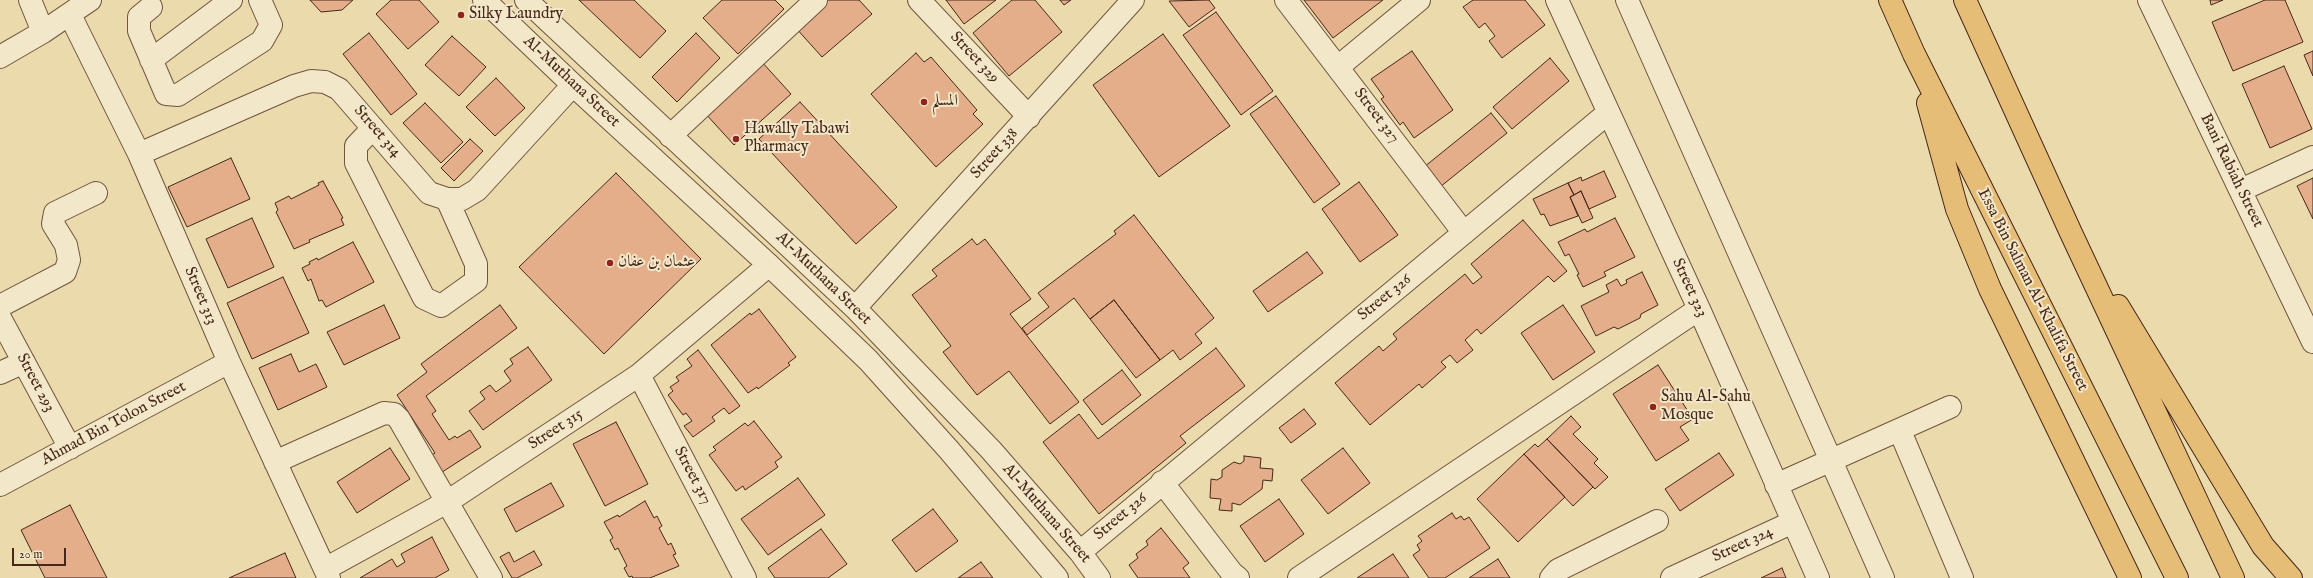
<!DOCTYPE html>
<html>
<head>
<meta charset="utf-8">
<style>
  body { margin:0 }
  #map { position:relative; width:2313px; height:578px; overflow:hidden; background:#ebdaab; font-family:"IM FELL English",serif }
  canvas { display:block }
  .scale { position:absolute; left:12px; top:548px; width:54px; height:18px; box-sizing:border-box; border:2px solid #47271b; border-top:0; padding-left:5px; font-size:12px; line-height:14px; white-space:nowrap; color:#47271b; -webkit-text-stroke:3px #f2e7c8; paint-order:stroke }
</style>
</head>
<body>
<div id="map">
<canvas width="2313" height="578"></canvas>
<div class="scale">20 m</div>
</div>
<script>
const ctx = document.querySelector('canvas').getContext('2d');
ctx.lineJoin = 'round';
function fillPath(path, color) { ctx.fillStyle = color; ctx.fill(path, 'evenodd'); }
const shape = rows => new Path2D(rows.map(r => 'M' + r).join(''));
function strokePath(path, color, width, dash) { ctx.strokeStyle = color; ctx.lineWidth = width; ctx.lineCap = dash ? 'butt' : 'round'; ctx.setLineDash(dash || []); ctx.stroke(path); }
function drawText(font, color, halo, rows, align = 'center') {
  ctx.font = font + ' "IM FELL English",Amiri,serif'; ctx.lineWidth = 4; ctx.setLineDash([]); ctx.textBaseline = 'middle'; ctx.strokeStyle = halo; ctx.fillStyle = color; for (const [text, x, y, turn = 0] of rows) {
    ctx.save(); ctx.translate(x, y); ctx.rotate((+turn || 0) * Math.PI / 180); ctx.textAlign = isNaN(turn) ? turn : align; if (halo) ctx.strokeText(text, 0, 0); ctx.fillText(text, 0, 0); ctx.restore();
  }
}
const building = shape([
  [310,0,353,0,342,10,321,12,310,0],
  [391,0,419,0,439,22,408,49,376,14,391,0],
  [579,0,634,0,666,31,640,58,579,0],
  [722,0,775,0,784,9,738,54,703,18,722,0],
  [826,0,859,0,872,14,822,57,795,27,826,0],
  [946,0,996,0,964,24,946,0],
  [1012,0,1035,0,1062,32,1009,76,973,33,1012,0],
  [1060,0,1071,0,1064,5,1060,0],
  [1209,0,1215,8,1189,27,1169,1,1209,0],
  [1304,0,1383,0,1333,38,1304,0],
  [1473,0,1525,0,1545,25,1502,58,1489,41,1495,36,1485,23,1479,28,1463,7,1473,0],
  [2210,0,2223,0,2211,5,2210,0],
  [2265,0,2285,0,2303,42,2233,71,2212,22,2265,0],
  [1216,12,1273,91,1241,115,1183,35,1216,12],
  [369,33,417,94,391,115,343,54,369,33],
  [696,33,720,58,677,102,652,77,696,33],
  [1163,34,1230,126,1159,177,1093,85,1163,34],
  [452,36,486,67,459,96,425,65,452,36],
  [1412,51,1453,110,1414,138,1403,122,1400,125,1381,99,1384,97,1371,79,1412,51],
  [2313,51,2313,76,2304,55,2313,51],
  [916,53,924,62,931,57,977,110,973,114,983,124,936,167,871,94,916,53],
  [1550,58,1569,81,1512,129,1493,107,1550,58],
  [761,61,791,94,734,145,704,112,761,61],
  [2284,66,2312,129,2270,148,2242,84,2284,66],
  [496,78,525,108,495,136,466,107,496,78],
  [1276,96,1340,184,1314,203,1250,114,1276,96],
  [800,102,897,207,856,244,759,139,800,102],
  [425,103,463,142,441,163,403,123,425,103],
  [1491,113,1507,133,1440,187,1424,167,1491,113],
  [470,139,483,151,454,181,441,168,470,139],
  [231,158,250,199,187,227,168,187,231,158],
  [1604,171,1616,197,1589,209,1581,191,1574,195,1568,183,1581,177,1582,181,1604,171],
  [616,173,701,259,604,354,519,267,616,173],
  [2313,178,2313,219,2297,186,2313,178],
  [323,181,343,218,341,219,344,225,309,240,310,242,294,249,276,212,278,210,275,203,289,196,291,199,319,185,318,183,323,181],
  [1359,182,1398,235,1360,262,1322,209,1359,182],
  [1568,183,1574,195,1570,197,1578,216,1550,226,1544,214,1541,215,1533,199,1568,183],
  [1581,191,1593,218,1582,223,1570,197,1581,191],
  [1134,215,1214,318,1195,334,1202,343,1180,360,1173,350,1160,360,1114,300,1090,319,1074,298,1027,335,1022,328,1049,307,1038,293,1116,234,1114,231,1134,215],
  [252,218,274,267,228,288,206,239,252,218],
  [1615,218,1635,257,1604,272,1606,276,1583,287,1577,275,1579,274,1569,254,1565,256,1558,242,1585,229,1587,232,1615,218],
  [1523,220,1567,271,1554,282,1548,276,1481,334,1477,329,1465,340,1473,350,1457,363,1450,355,1441,362,1446,367,1422,388,1419,384,1370,425,1335,383,1379,346,1383,351,1397,339,1393,334,1465,274,1473,284,1482,277,1471,264,1523,220],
  [972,239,977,245,985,239,1031,299,1010,314,1079,402,1050,424,1009,371,977,395,943,352,951,346,912,295,937,276,932,270,972,239],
  [353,242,374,282,326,307,322,300,319,301,311,279,308,281,302,268,310,264,309,262,317,258,318,260,353,242],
  [1307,252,1323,273,1268,312,1253,291,1307,252],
  [1642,272,1658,305,1641,314,1640,318,1618,329,1614,327,1596,336,1581,306,1609,292,1606,285,1617,279,1621,286,1627,283,1626,280,1642,272],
  [283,277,309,333,252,359,227,303,283,277],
  [1114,300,1160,360,1136,378,1090,319,1114,300],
  [384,305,400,338,344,365,327,332,384,305],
  [500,305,517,328,426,396,436,411,432,414,449,440,455,436,457,438,470,430,481,447,436,476,425,459,435,453,397,395,427,372,421,364,500,305],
  [1563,305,1595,352,1553,380,1521,333,1563,305],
  [759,309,796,357,788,363,790,365,758,389,757,387,748,393,711,345,750,313,751,315,759,309],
  [528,347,552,380,483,430,469,411,485,399,480,392,490,385,496,392,511,381,504,371,513,364,510,359,528,347],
  [1216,348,1245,386,1180,436,1186,443,1099,514,1043,442,1079,414,1098,439,1216,348],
  [698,350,740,406,729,414,724,408,712,417,715,421,693,437,684,426,692,421,686,413,683,415,668,395,673,391,670,387,679,381,676,377,692,366,687,359,698,350],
  [291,354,299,372,316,364,327,387,278,410,259,368,291,354],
  [1658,365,1693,419,1680,427,1689,440,1656,461,1613,394,1658,365],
  [1122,370,1141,395,1102,425,1083,400,1122,370],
  [1304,409,1316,424,1291,443,1279,428,1304,409],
  [1571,416,1581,427,1573,434,1598,459,1594,463,1608,477,1595,489,1547,439,1571,416],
  [754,421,782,457,775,462,778,467,745,490,743,486,736,491,709,455,716,450,713,447,745,423,748,426,754,421],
  [616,422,648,484,605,506,573,444,616,422],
  [1547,439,1593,487,1573,506,1524,454,1535,444,1538,447,1547,439],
  [390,448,410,479,357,513,337,482,390,448],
  [1343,448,1370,483,1328,514,1301,480,1343,448],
  [1719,453,1734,475,1680,511,1665,489,1719,453],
  [1524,454,1565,497,1518,542,1477,499,1524,454],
  [1244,456,1261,458,1260,468,1273,469,1272,481,1263,480,1262,489,1240,505,1232,503,1232,511,1219,510,1221,499,1210,498,1211,479,1217,480,1222,477,1222,470,1234,462,1240,464,1244,461,1244,456],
  [798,478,825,515,768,555,741,519,798,478],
  [551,483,564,506,516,532,504,509,551,483],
  [1279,499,1304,534,1265,562,1240,526,1279,499],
  [645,501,654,518,657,516,662,526,659,528,668,545,671,543,676,554,673,555,679,566,650,578,633,578,632,576,629,577,624,568,627,566,618,548,615,550,610,540,613,538,604,522,618,515,619,517,645,501],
  [70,505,107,578,45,578,21,530,70,505],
  [933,509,958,541,916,572,892,540,933,509],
  [1452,513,1456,519,1461,516,1464,520,1469,517,1490,548,1445,578,1429,578,1413,555,1420,550,1417,545,1422,541,1418,536,1452,513],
  [1161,528,1189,563,1183,568,1190,578,1138,578,1129,565,1138,558,1136,554,1148,545,1146,541,1161,528],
  [821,529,847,564,828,578,775,578,768,568,821,529],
  [432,537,449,570,435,578,360,578,392,559,397,567,405,562,401,554,432,537],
  [534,551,542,565,517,578,512,578,500,557,509,552,514,562,534,551],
  [285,553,296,578,229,578,285,553],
  [1393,554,1409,578,1357,578,1393,554],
  [1498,559,1510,578,1469,578,1498,559],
  [981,562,993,578,958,578,981,562],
  [1782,568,1786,578,1761,578,1782,568]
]);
fillPath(building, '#e5ae8a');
strokePath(building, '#47271b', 1);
const minor = shape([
  [30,0,43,32],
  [484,0,573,85,769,265,868,360,949,450,1057,578],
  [526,0,855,308,991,450,1080,552,1099,578],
  [919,0,1029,117],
  [1286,0,1464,233],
  [1557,0,1699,309,1818,578],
  [1627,0,1883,578],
  [2149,0,2313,342],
  [151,7,139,17,139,31,166,94,178,95,262,41,271,25,260,0],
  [70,15,139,154,229,362,329,578],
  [0,57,43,32,90,0],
  [151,60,231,0],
  [1338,67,1419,0],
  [373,128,356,146,356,163,424,298,441,306,476,281,476,264,447,199],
  [670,136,816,0],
  [139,154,294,86,311,81,325,82,339,89,429,193,447,199,462,199,477,190,573,85],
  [2241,190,2313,157],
  [0,306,65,272,69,260,66,245,53,224,55,213,96,193],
  [855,308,1133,0],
  [0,318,70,448],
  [0,373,24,362],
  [639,375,745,578],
  [1900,431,1962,578],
  [275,462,384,413,394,414,399,419,491,578],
  [1162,482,1232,573,1238,578],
  [0,485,229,362],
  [1776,485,1950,407],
  [1080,552,1608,113],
  [325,569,447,502,639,375,769,265],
  [1299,578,1699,309],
  [1551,578,1558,570,1657,521],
  [1672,578,1793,522]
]);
const highway = shape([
  [1890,0,1914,54,2177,578],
  [1965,0,2071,233,2233,578],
  [1928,103,1957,209,1990,289,2130,578],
  [2118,306,2263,546,2291,578]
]);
strokePath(minor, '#70543f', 24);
strokePath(highway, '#47271b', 24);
strokePath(minor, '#f2e7c8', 22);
strokePath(highway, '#e6bd76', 22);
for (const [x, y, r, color] of [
  [461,15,4,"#8f2418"],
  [924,102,4,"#8f2418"],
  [736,139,4,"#8f2418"],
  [610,263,4,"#8f2418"],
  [1653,407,4,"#8f2418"]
]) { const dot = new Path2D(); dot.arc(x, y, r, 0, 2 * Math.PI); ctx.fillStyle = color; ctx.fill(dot); strokePath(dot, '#f2e7c8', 1.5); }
drawText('16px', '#47271b', '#f2e7c8', [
  ["Silky Laundry",469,15],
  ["المسلم",932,102],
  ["Hawally Tabawi",744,130],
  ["Pharmacy",744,148],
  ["عثمان بن عفان",618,263],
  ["Sahu Al-Sahu",1661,398],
  ["Mosque",1661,416]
], 'left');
drawText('16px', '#47271b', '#f2e7c8', [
  ["Street 329",974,58,47],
  ["Al-Muthana Street",571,82,43],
  ["Street 327",1376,116,53],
  ["Street 314",377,132,49],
  ["Street 338",995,154,-48],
  ["Bani Rabiah Street",2231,171,64],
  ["Al-Muthana Street",823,279,44],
  ["Street 323",1689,288,65],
  ["Essa Bin Salman Al-Khalifa Street",2032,290,63],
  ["Street 313",200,296,67],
  ["Street 326",1385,298,-39],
  ["Street 293",35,383,62],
  ["Ahmad Bin Tolon Street",114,424,-28],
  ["Street 315",556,430,-33],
  ["Street 317",692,476,62],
  ["Al-Muthana Street",1046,514,49],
  ["Street 326",1121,517,-40],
  ["Street 324",1743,545,-25]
]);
</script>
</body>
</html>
